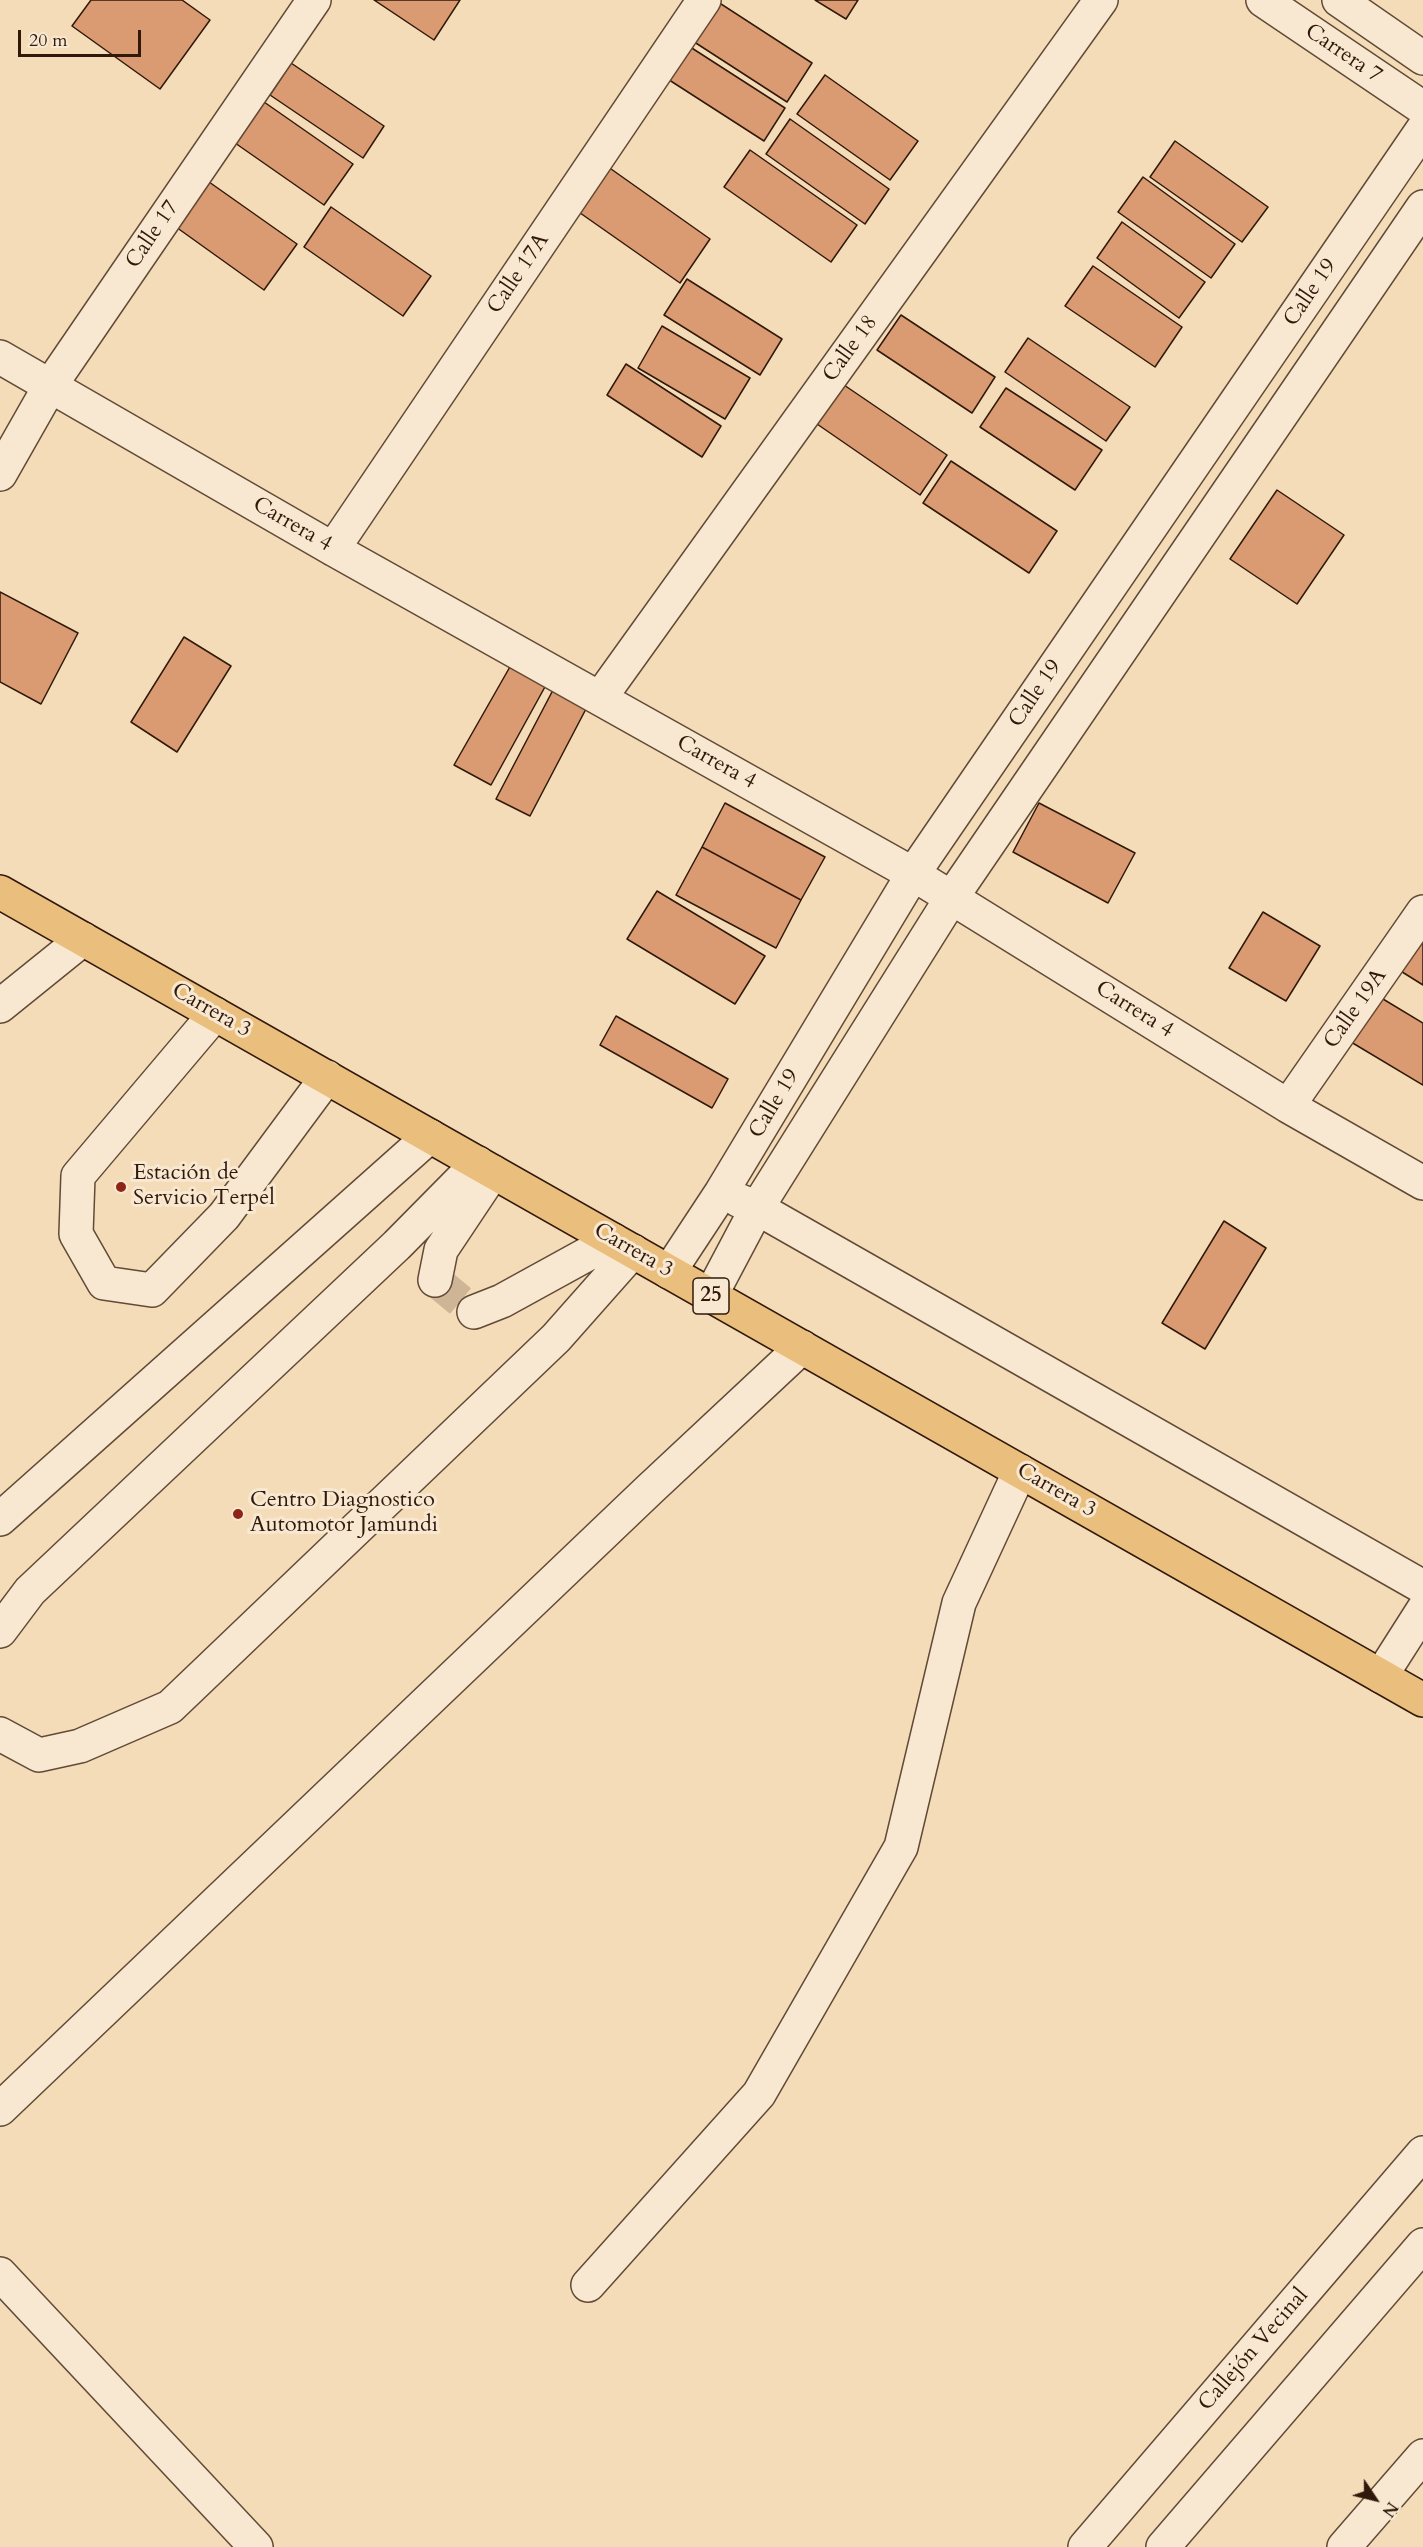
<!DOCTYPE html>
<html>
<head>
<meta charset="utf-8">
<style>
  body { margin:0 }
  #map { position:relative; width:1423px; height:2547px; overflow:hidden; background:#f4dcb8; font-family:Cardo,serif }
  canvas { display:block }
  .north { position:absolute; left:1345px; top:2469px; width:60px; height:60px; -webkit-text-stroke:4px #f8e8d1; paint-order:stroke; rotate:125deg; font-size:16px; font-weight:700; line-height:24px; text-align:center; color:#30190b }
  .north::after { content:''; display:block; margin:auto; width:21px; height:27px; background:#30190b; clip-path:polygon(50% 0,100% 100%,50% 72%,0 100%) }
  .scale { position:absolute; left:18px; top:30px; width:123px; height:27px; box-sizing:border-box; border:3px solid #30190b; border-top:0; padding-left:8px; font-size:18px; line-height:21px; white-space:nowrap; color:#30190b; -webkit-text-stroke:4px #f8e8d1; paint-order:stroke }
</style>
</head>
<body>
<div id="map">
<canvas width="1423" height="2547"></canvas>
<div class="north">N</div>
<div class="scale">20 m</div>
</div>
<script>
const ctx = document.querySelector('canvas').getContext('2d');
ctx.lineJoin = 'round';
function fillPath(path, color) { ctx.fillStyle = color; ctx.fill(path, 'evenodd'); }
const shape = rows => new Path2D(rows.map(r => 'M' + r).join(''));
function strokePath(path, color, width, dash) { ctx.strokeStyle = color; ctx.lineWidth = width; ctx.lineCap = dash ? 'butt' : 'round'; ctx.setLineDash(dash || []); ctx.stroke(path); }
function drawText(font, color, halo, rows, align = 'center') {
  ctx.font = font + ' Cardo,serif'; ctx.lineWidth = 6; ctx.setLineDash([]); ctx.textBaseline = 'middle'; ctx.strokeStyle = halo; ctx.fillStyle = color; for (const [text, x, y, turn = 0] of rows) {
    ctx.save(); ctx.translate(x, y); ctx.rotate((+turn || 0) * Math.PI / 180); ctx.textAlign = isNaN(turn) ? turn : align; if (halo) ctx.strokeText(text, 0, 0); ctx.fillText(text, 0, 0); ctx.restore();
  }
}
const building = shape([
  [91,0,182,0,210,20,160,89,72,26,91,0],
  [374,0,460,0,434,40,374,0],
  [715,0,812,63,787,102,685,36,715,0],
  [815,0,858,0,846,19,815,0],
  [684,43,785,108,764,141,663,76,684,43],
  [291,63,384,126,363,158,270,95,291,63],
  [825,75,918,141,890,180,797,114,825,75],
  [254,95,353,164,324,205,225,136,254,95],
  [790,119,889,189,865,224,766,154,790,119],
  [1175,141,1268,207,1242,242,1150,177,1175,141],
  [750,150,857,225,831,262,724,187,750,150],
  [604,164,710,239,680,283,573,208,604,164],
  [202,177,297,244,264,290,169,222,202,177],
  [1143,177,1235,244,1211,278,1118,212,1143,177],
  [331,207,431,276,403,316,304,247,331,207],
  [1122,222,1205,282,1179,318,1097,258,1122,222],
  [1093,266,1182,327,1155,367,1065,306,1093,266],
  [687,279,782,339,760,375,664,315,687,279],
  [901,315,995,377,972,413,877,350,901,315],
  [662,326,750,378,725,419,638,368,662,326],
  [1028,338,1130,407,1106,441,1005,372,1028,338],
  [626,364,721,426,702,457,607,395,626,364],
  [844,385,947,455,920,495,817,424,844,385],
  [1006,388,1102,450,1075,490,980,427,1006,388],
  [951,461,1057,531,1029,573,923,503,951,461],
  [1277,490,1344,535,1297,604,1230,559,1277,490],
  [0,592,78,633,41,704,0,682,0,592],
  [184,637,231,666,177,752,131,722,184,637],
  [511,665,546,685,491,785,454,765,511,665],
  [553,690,587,707,530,816,496,799,553,690],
  [725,803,825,857,801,900,702,847,725,803],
  [1039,803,1135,853,1108,903,1013,852,1039,803],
  [702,847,801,900,776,948,676,895,702,847],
  [657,891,765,956,735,1004,627,939,657,891],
  [1263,912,1320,946,1286,1001,1229,968,1263,912],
  [1423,934,1423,985,1399,970,1423,934],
  [1378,996,1423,1023,1423,1085,1351,1042,1378,996],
  [616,1016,728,1079,712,1108,600,1045,616,1016],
  [1224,1221,1266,1248,1205,1349,1162,1323,1224,1221]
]);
fillPath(building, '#da9b72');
strokePath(building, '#30190b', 1.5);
strokePath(shape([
  [435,1280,474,1312]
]), '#cdb595', 33, [33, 16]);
const minor = shape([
  [1263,0,1423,108],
  [1339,0,1423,58],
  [0,357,333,549,913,874,1288,1106,1423,1183],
  [0,474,50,386,314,0],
  [333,549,704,0],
  [600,698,1101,0],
  [0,1006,83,939],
  [215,1014,78,1176,76,1234,104,1283,152,1290,224,1216,327,1077],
  [1288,1106,1423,912],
  [738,1200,757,1208,1423,1587],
  [669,1272,721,1193,913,874,1423,129],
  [435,1280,441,1250,493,1172],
  [711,1295,757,1208,952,897,1423,207],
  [474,1312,502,1301,613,1240],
  [0,1519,430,1136],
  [0,1631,30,1591,397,1245,478,1163],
  [1381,1676,1423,1610],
  [0,1734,39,1755,80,1746,170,1707,556,1338,633,1251],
  [0,2109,649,1490,802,1347],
  [0,2274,256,2547],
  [588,2285,759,2094,901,1847,959,1603,1020,1471],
  [1085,2547,1423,2153],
  [1163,2547,1423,2245],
  [1344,2547,1423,2456]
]);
const highway = shape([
  [0,892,1423,1700]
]);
strokePath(minor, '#614a36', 36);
strokePath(highway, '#30190b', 36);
strokePath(minor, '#f8e8d1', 33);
strokePath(highway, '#eabe7c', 33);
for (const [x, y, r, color] of [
  [121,1187,6,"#8f2418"],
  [238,1514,6,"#8f2418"]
]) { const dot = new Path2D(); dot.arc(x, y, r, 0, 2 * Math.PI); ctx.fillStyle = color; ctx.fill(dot); strokePath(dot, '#f8e8d1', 2); }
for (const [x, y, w] of [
  [711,1296,36]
]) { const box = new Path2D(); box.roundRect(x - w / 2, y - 18, w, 36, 4.5); ctx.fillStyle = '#f8e8d1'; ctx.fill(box); strokePath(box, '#30190b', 1.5); }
drawText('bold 21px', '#30190b', null, [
  ["25",711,1296]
]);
drawText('22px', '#30190b', '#f8e8d1', [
  ["Carrera 7",1343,54,34],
  ["Calle 17",153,235,-56],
  ["Calle 17A",519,274,-56],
  ["Calle 19",1311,293,-56],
  ["Calle 18",851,349,-54],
  ["Carrera 4",292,525,30],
  ["Calle 19",1036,694,-56],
  ["Carrera 4",716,763,29],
  ["Calle 19A",1356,1009,-55],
  ["Carrera 4",1134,1010,32],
  ["Carrera 3",211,1011,30],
  ["Calle 19",775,1104,-59],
  ["Carrera 3",633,1251,30],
  ["Carrera 3",1056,1491,30],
  ["Callejón Vecinal",1254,2350,-49]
]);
drawText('22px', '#30190b', '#f8e8d1', [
  ["Estación de",133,1174],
  ["Servicio Terpel",133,1199],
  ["Centro Diagnostico",250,1501],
  ["Automotor Jamundi",250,1526]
], 'left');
</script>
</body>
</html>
